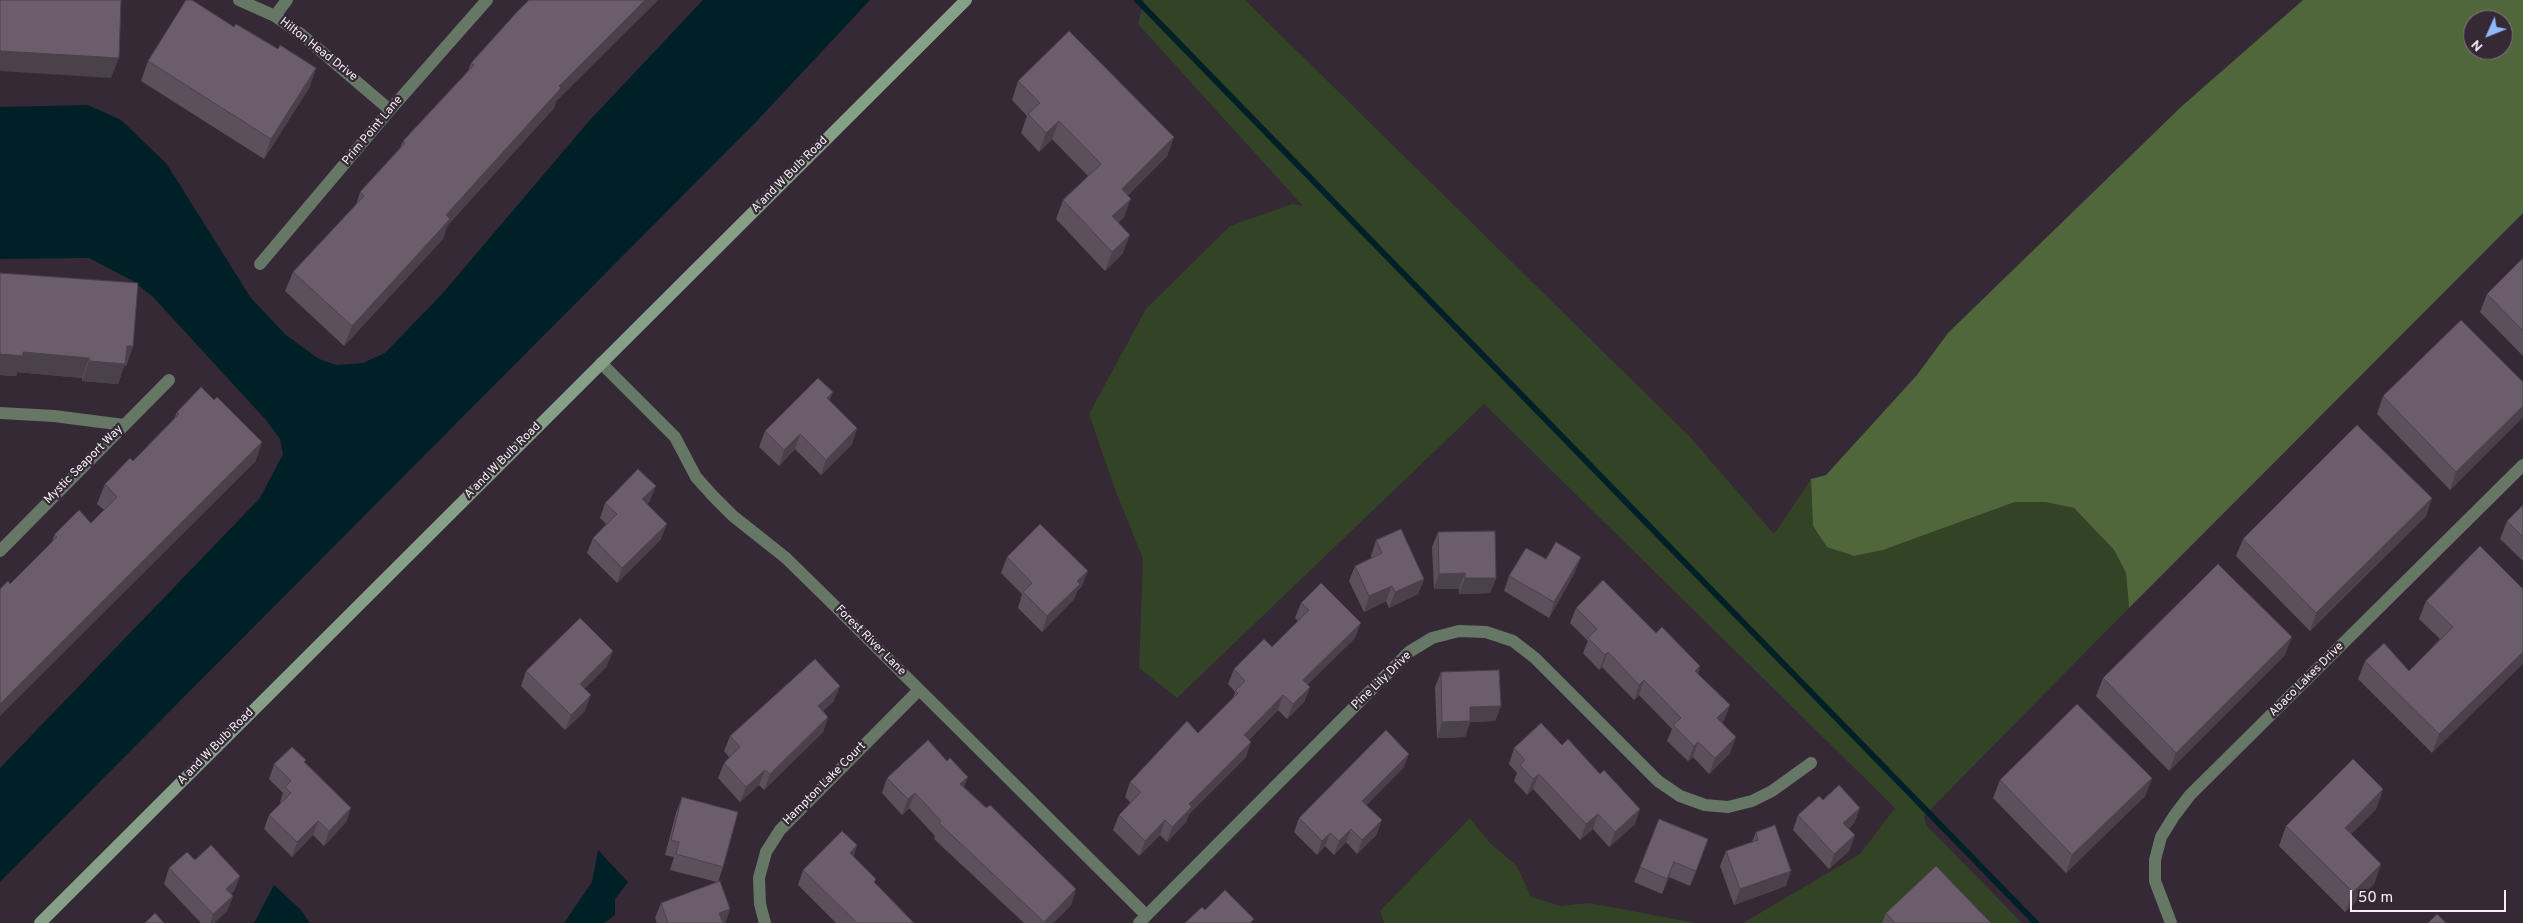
<!DOCTYPE html>
<html>
<head>
<meta charset="utf-8">
<style>
  body { margin:0 }
  #map { position:relative; width:2523px; height:923px; overflow:hidden; background:#352935; font-family:Overpass,sans-serif }
  canvas { display:block }
  .north { position:absolute; left:2463px; top:10px; width:50px; height:50px; box-sizing:border-box; background:#352935; border:1px solid #837883; border-radius:50%; rotate:226deg; font-size:14px; font-weight:700; line-height:20px; text-align:center; color:#f7eff7 }
  .north::after { content:''; display:block; margin:auto; width:18px; height:22px; background:#90b8fd; clip-path:polygon(50% 0,100% 100%,50% 72%,0 100%) }
  .scale { position:absolute; left:2350px; top:890px; width:156px; height:22px; box-sizing:border-box; border:2px solid #f7eff7; border-top:0; padding-left:6px; font-size:15px; line-height:18px; white-space:nowrap; color:#f7eff7; -webkit-text-stroke:4px #352935; paint-order:stroke }
</style>
</head>
<body>
<div id="map">
<canvas width="2523" height="923"></canvas>
<div class="north">N</div>
<div class="scale">50 m</div>
</div>
<script>
const ctx = document.querySelector('canvas').getContext('2d');
ctx.lineJoin = 'round';
function fillPath(path, color) { ctx.fillStyle = color; ctx.fill(path, 'evenodd'); }
const shape = rows => new Path2D(rows.map(r => 'M' + r).join(''));
function strokePath(path, color, width, dash) { ctx.strokeStyle = color; ctx.lineWidth = width; ctx.lineCap = dash ? 'butt' : 'round'; ctx.setLineDash(dash || []); ctx.stroke(path); }
function drawText(font, color, halo, rows, align = 'center') {
  ctx.font = font + ' Overpass,sans-serif'; ctx.lineWidth = 4.5; ctx.setLineDash([]); ctx.textBaseline = 'middle'; ctx.strokeStyle = halo; ctx.fillStyle = color; for (const [text, x, y, turn = 0] of rows) {
    ctx.save(); ctx.translate(x, y); ctx.rotate((+turn || 0) * Math.PI / 180); ctx.textAlign = isNaN(turn) ? turn : align; if (halo) ctx.strokeText(text, 0, 0); ctx.fillText(text, 0, 0); ctx.restore();
  }
}
fillPath(shape([
  [1144,0,1245,0,1690,437,1774,534,1811,479,1813,526,1841,552,1854,556,1883,550,2015,502,2045,502,2074,508,2114,550,2126,573,2129,608,1924,816,1926,825,2022,923,1743,923,1860,854,1895,808,1484,404,1177,698,1139,668,1143,559,1116,492,1089,414,1146,309,1230,226,1292,204,1303,206,1138,24],
  [1470,818,1490,843,1517,866,1531,897,1561,906,1589,903,1696,923,1384,923,1380,911]
]), '#334326');
fillPath(shape([
  [2303,0,2523,0,2523,213,2129,608,2126,573,2114,550,2074,508,2045,502,2015,502,1883,550,1854,556,1827,547,1813,526,1811,479,1826,475,1917,375,1948,333,2182,106],
  [2473,20,2503,20,2503,50,2473,50]
]), '#50673b');
fillPath(shape([
  [703,0,870,0,755,123,0,882,0,768,260,498,283,454,280,439,266,420,153,297,133,281,89,258,0,259,0,107,88,105,121,120,166,163,251,298,286,335,319,359,337,365,363,363,385,353,442,294,589,121],
  [598,850,628,882,615,899,615,915,604,923,564,923,592,882],
  [274,885,301,910,310,923,254,923]
]), '#002028');
strokePath(shape([
  [1137,0,2036,923]
]), '#002028', 6);
strokePath(shape([
  [239,0,275,16,302,35,390,110],
  [275,16,287,0],
  [260,264,390,110,487,0],
  [601,363,675,437,696,477,713,496,733,516,786,558,842,613,1146,915],
  [0,413,54,416,124,425],
  [0,551,169,380],
  [765,923,760,904,759,878,766,852,780,830,919,690],
  [1139,923,1409,652,1432,638,1459,631,1486,632,1513,641,1535,658,1658,781,1680,796,1705,805,1728,807,1752,801,1772,791,1811,763],
  [2171,923,2155,881,2155,860,2161,837,2174,816,2190,795,2523,465]
]), '#676', 12);
strokePath(shape([
  [40,923,966,0]
]), '#85a086', 12);
fillPath(shape([
  [529,0,658,0,556,101,554,108,447,226,443,239,344,346,285,291,293,272,356,205,360,192,400,148,403,141,468,71,471,63],
  [234,27,316,68,309,88,264,159,141,81,148,61],
  [1018,81,1174,137,1167,156,1128,195,1124,217,1118,223,1123,253,1105,271,1056,219,1063,200,1088,176,1052,139,1039,152,1021,133,1027,116,1012,100],
  [2523,258,2523,356,2480,312,2487,294],
  [0,273,133,346,126,366,124,366,118,384,82,381,82,378,17,372,16,376,0,375],
  [2523,382,2523,417,2450,490,2377,414,2383,396],
  [214,400,262,442,255,462,10,584,52,542,54,535,91,523,104,510,97,504,105,484,133,461,174,419,177,412],
  [830,401,857,428,852,444,821,475,795,449,779,466,759,447,765,431],
  [2432,498,2426,516,2310,631,2236,556,2243,539],
  [650,501,647,504,661,539,617,583,587,553,593,538,606,524,600,518,605,503],
  [2523,505,2523,561,2500,539,2507,521],
  [1438,532,1496,578,1490,593,1459,594,1459,589,1434,589,1432,547],
  [1376,540,1424,579,1418,594,1389,608,1386,601,1364,612,1349,581,1355,566,1372,558,1371,556],
  [1007,557,1082,586,1077,591,1074,599,1042,632,1018,608,1022,594,1001,573],
  [1546,559,1575,572,1549,618,1504,591,1509,576],
  [2523,589,2432,753,2358,679,2365,661,2409,671,2440,639,2419,619,2426,601],
  [1301,603,1355,638,1307,685,1310,687,1304,702,1287,719,1278,710,1249,740,1246,757,1189,814,1186,822,1167,842,1160,835,1139,856,1113,830,1119,815,1131,803,1125,797,1130,782,1198,733,1233,698,1235,692,1228,684,1234,669,1272,647,1298,621,1295,618],
  [1576,608,1656,633,1700,666,1698,674,1730,705,1724,720,1722,723,1730,753,1709,774,1693,757,1688,761,1667,741,1672,729,1639,695,1634,700,1602,667,1599,670,1583,653,1588,641,1570,623],
  [2285,655,2169,771,2096,696,2103,678],
  [607,666,584,689,585,711,565,730,521,686,526,671],
  [1441,672,1501,706,1495,721,1470,722,1465,737,1437,738,1435,687],
  [834,701,823,711,828,717,823,732,764,790,759,785,740,802,718,778,724,763,729,757,724,751,730,736],
  [1514,748,1635,824,1609,847,1593,829,1580,840,1533,789,1527,795,1514,781,1517,773,1509,764],
  [305,762,351,808,346,822,324,846,313,835,292,857,264,829,269,815,281,803,280,802,283,793,269,779,274,764],
  [1404,767,1366,805,1377,834,1357,854,1346,842,1334,855,1325,846,1317,855,1294,832,1299,818],
  [887,778,964,787,1076,889,1071,905,1053,923,1024,923,934,839,935,836,909,808,902,815,882,793],
  [2152,778,2145,796,2066,873,1993,798,2000,780],
  [2383,789,2376,809,2351,834,2381,864,2374,884,2345,912,2279,846,2286,826],
  [682,797,723,867,718,882,730,909,725,923,657,923,655,918,661,903,717,882,670,870,674,857,665,855,676,813],
  [1823,800,1860,808,1854,823,1848,829,1855,835,1849,851,1829,869,1793,830,1798,815],
  [1756,832,1786,886,1734,905,1720,866,1726,851,1752,842],
  [857,845,853,857,875,883,914,923,836,923,798,885,803,870],
  [1703,854,1690,886,1669,877,1662,894,1634,882,1640,867],
  [169,868,240,876,234,891,231,894,233,896,227,911,214,923,201,923,164,884],
  [1886,913,1991,923,1882,923]
]), '#5c505c');
fillPath(shape([
  [645,0,658,0,556,101,554,108,447,226,443,239,344,346,352,326,446,215,559,86],
  [0,51,119,58,111,78,0,71],
  [316,68,309,88,264,159,271,139],
  [1059,121,1052,139,1039,152,1046,133],
  [1174,137,1167,156,1115,208,1122,189],
  [1131,199,1124,217,1105,235,1112,216],
  [1130,235,1123,253,1105,271,1112,252],
  [127,346,133,346,126,366,124,366,118,384,82,381,89,361],
  [23,352,89,358,82,378,17,372,16,376,0,375,0,354],
  [833,392,827,407,827,398],
  [2523,406,2523,417,2450,490,2456,472],
  [857,428,852,444,821,475,826,460],
  [800,434,795,449,779,466,784,450],
  [262,442,255,462,0,716,0,704],
  [656,486,650,501,637,514,642,499],
  [2432,498,2426,516,2310,631,2316,613],
  [667,524,661,539,617,583,622,568],
  [1581,557,1575,572,1549,618,1554,602],
  [1088,571,1082,586,1077,591,1074,599,1042,632,1047,616,1077,581],
  [1465,573,1459,589,1434,589,1439,574],
  [1465,578,1496,578,1490,593,1459,594],
  [1424,579,1418,594,1389,608,1395,592],
  [1392,586,1386,601,1364,612,1369,596],
  [1361,623,1355,638,1297,695,1303,680],
  [2292,637,2285,655,2169,771,2176,753],
  [613,651,607,666,574,699,580,684],
  [1608,652,1602,667,1599,670,1605,655],
  [2523,652,2523,664,2432,753,2439,734],
  [1700,666,1695,682,1695,671],
  [1644,680,1639,695,1634,700,1639,685],
  [840,686,834,701,812,721,818,706],
  [1310,687,1304,702,1287,719,1293,704],
  [591,695,585,711,565,730,571,715],
  [1283,695,1278,710,1239,750,1244,735],
  [1730,705,1724,720,1711,733,1717,718],
  [1501,706,1495,721,1470,722,1465,737,1437,738,1442,722,1470,707],
  [828,717,823,732,764,790,770,774],
  [1736,737,1730,753,1709,774,1715,758],
  [1251,742,1246,757,1189,814,1186,822,1167,842,1172,827,1189,804],
  [1698,742,1693,757,1688,761,1694,746],
  [1409,754,1404,767,1357,815,1362,801],
  [765,770,759,785,740,802,746,787],
  [1539,774,1533,789,1527,795,1533,779],
  [968,777,962,792,960,784],
  [2152,778,2145,796,2066,873,2072,855],
  [2383,789,2376,809,2337,848,2345,828],
  [915,793,909,808,902,815,908,799],
  [351,808,346,822,324,846,329,831],
  [1860,808,1854,823,1838,839,1843,823],
  [1640,809,1635,824,1609,847,1615,832],
  [1598,814,1593,829,1580,840,1586,824],
  [1165,820,1160,835,1139,856,1145,841],
  [1382,820,1377,834,1357,854,1362,840],
  [318,821,313,835,292,857,297,842],
  [1351,829,1346,842,1334,855,1339,841],
  [1330,833,1325,846,1317,855,1322,841],
  [1855,835,1849,851,1829,869,1834,854],
  [857,845,852,861,850,853],
  [1674,862,1669,877,1662,894,1667,879],
  [2381,864,2374,884,2345,912,2353,892],
  [1791,871,1786,886,1734,905,1740,889],
  [240,876,234,891,220,904,226,889],
  [1076,889,1071,905,1053,923,1044,923],
  [233,896,227,911,214,923,210,923,213,914],
  [730,909,725,923,715,923,719,913]
]), '#4b414b');
const building = shape([
  [0,0,121,0,119,58,0,51,0,0],
  [186,0,192,0,234,27,236,24,278,49,280,45,316,68,271,139,148,61,186,0],
  [529,0,645,0,559,86,561,88,446,215,450,219,352,326,293,272,364,196,360,192,405,143,403,141,474,65,471,63,517,12,529,0],
  [1069,31,1174,137,1122,189,1131,199,1112,216,1130,235,1112,252,1063,200,1101,164,1059,121,1046,133,1028,114,1040,103,1018,81,1069,31],
  [2523,258,2523,331,2487,294,2523,258],
  [0,273,138,283,133,346,127,346,125,364,89,361,89,358,23,352,23,356,0,354,0,273],
  [2461,320,2523,382,2523,406,2456,472,2383,396,2461,320],
  [818,378,833,392,827,398,857,428,826,460,800,434,784,450,765,431,818,378],
  [201,387,214,400,217,397,262,442,0,704,0,589,8,581,10,584,57,537,54,535,79,510,91,523,117,497,105,484,130,458,133,461,179,414,177,412,201,387],
  [2357,425,2432,498,2316,613,2243,539,2357,425],
  [638,469,656,486,642,499,667,524,622,568,593,538,617,514,605,503,638,469],
  [2523,505,2523,537,2507,521,2523,505],
  [1040,524,1088,571,1077,581,1080,584,1047,616,1023,592,1032,583,1007,557,1040,524],
  [1401,529,1424,579,1395,592,1392,586,1369,596,1355,566,1382,553,1376,540,1401,529],
  [1495,531,1496,578,1465,578,1465,573,1439,574,1438,532,1495,531],
  [1556,542,1581,557,1554,602,1509,576,1526,548,1546,559,1556,542],
  [2480,546,2523,589,2523,652,2439,734,2365,661,2384,643,2409,671,2453,627,2426,601,2480,546],
  [2218,564,2292,637,2176,753,2103,678,2218,564],
  [1603,580,1656,633,1662,627,1700,666,1695,671,1730,705,1717,718,1736,737,1715,758,1698,742,1694,746,1673,725,1681,718,1644,680,1639,685,1608,652,1605,655,1588,638,1597,629,1576,608,1603,580],
  [1321,583,1361,623,1303,680,1310,687,1293,704,1283,695,1244,735,1251,742,1189,804,1192,807,1172,827,1165,820,1145,841,1119,815,1141,792,1130,782,1187,721,1198,733,1238,693,1235,691,1245,681,1234,669,1264,639,1272,647,1309,610,1301,603,1321,583],
  [580,618,613,651,580,684,591,695,571,715,526,671,580,618],
  [815,659,840,686,818,706,828,717,770,774,765,770,746,787,724,763,740,747,730,736,815,659],
  [1499,670,1501,706,1470,707,1470,721,1442,722,1441,672,1499,670],
  [2077,704,2152,778,2072,855,2000,780,2077,704],
  [1541,723,1562,745,1568,739,1600,774,1604,770,1640,809,1615,832,1598,814,1586,824,1539,774,1533,779,1520,765,1525,760,1514,748,1541,723],
  [1386,730,1409,754,1362,801,1382,820,1362,840,1351,829,1339,841,1330,833,1322,841,1299,818,1386,730],
  [928,740,947,761,950,758,968,777,960,784,986,808,990,805,1076,889,1044,922,939,823,941,821,915,793,908,799,887,778,928,740],
  [292,747,306,760,304,762,351,808,329,831,318,821,297,842,269,815,291,793,285,787,291,781,274,764,292,747],
  [2353,759,2383,789,2345,828,2381,864,2353,892,2286,826,2353,759],
  [1839,785,1860,808,1843,823,1855,835,1834,854,1798,815,1819,796,1823,800,1839,785],
  [682,797,738,812,723,867,676,854,679,842,671,840,682,797],
  [1659,819,1708,839,1696,871,1674,862,1667,879,1640,867,1659,819],
  [1775,825,1791,871,1740,889,1726,851,1758,840,1756,832,1775,825],
  [842,831,857,845,850,853,876,879,874,882,914,923,857,923,803,870,842,831],
  [211,845,240,876,226,889,233,896,213,914,169,868,187,852,195,860,211,845],
  [1936,866,1991,923,1895,923,1886,913,1936,866],
  [720,881,730,909,719,913,723,923,668,923,661,903,720,881],
  [1225,890,1254,919,1250,923,1185,923,1202,907,1205,910,1225,890],
  [155,913,164,923,145,923,155,913],
  [2437,914,2446,923,2428,923,2437,914]
]);
fillPath(building, '#6b5d6b');
strokePath(building, '#4b414b', 1);
drawText('12px', '#f7eff7', '#352935', [
  ["Hilton Head Drive",318,50,38],
  ["Prim Point Lane",373,131,-50],
  ["A and W Bulb Road",790,175,-45],
  ["A and W Bulb Road",503,461,-45],
  ["Mystic Seaport Way",84,465,-45],
  ["Forest River Lane",870,641,45],
  ["Abaco Lakes Drive",2307,680,-45],
  ["Pine Lily Drive",1382,681,-44],
  ["A and W Bulb Road",216,747,-45],
  ["Hampton Lake Court",825,784,-45]
]);
</script>
</body>
</html>
